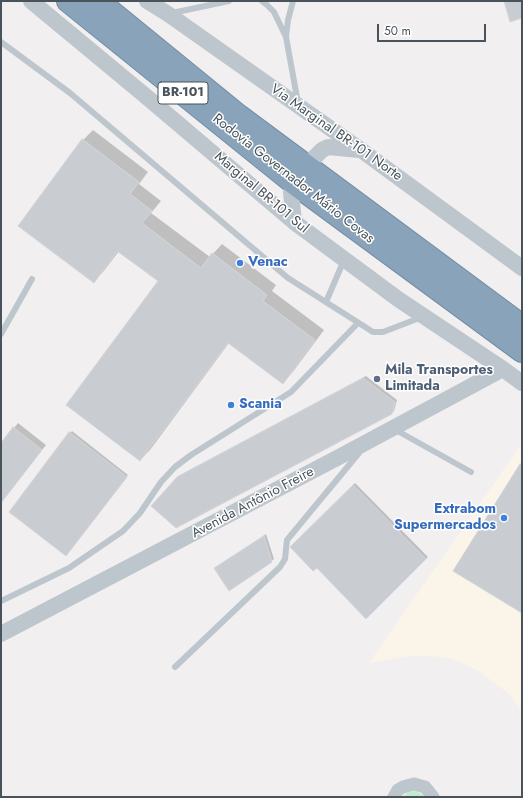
<!DOCTYPE html>
<html>
<head>
<meta charset="utf-8">
<style>
  body { margin:0 }
  #map { position:relative; width:523px; height:798px; overflow:hidden; background:#f1efef; font-family:Jost,sans-serif }
  canvas { display:block }
  .frame { position:absolute; inset:0; border:2px solid #48535b; pointer-events:none }
  .scale { position:absolute; left:377px; top:24px; width:109px; height:18px; box-sizing:border-box; border:2px solid #48535b; border-top:0; padding-left:5px; font-size:12px; line-height:14px; white-space:nowrap; color:#48535b; -webkit-text-stroke:3px #fff; paint-order:stroke }
</style>
</head>
<body>
<div id="map">
<canvas width="523" height="798"></canvas>
<div class="frame"></div>
<div class="scale">50 m</div>
</div>
<script>
const ctx = document.querySelector('canvas').getContext('2d');
ctx.lineJoin = 'round';
function fillPath(path, color) { ctx.fillStyle = color; ctx.fill(path, 'evenodd'); }
const shape = rows => new Path2D(rows.map(r => 'M' + r).join(''));
function strokePath(path, color, width, dash) { ctx.strokeStyle = color; ctx.lineWidth = width; ctx.lineCap = dash ? 'butt' : 'round'; ctx.setLineDash(dash || []); ctx.stroke(path); }
function drawText(font, color, halo, rows, align = 'center') {
  ctx.font = font + ' Jost,sans-serif'; ctx.lineWidth = 3; ctx.setLineDash([]); ctx.textBaseline = 'middle'; ctx.strokeStyle = halo; ctx.fillStyle = color; for (const [text, x, y, turn = 0] of rows) {
    ctx.save(); ctx.translate(x, y); ctx.rotate((+turn || 0) * Math.PI / 180); ctx.textAlign = isNaN(turn) ? turn : align; if (halo) ctx.strokeText(text, 0, 0); ctx.fillText(text, 0, 0); ctx.restore();
  }
}
fillPath(shape([
  [522,443,522,711,509,694,479,671,452,659,432,656,410,656,369,663]
]), '#fbf5e9');
fillPath(shape([
  [414,791,418,792,425,797,403,797,407,793]
]), '#bfeccf');
fillPath(shape([
  [93,130,148,172,139,184,161,201,151,213,210,257,222,244,276,285,272,291,324,330,292,373,283,382,229,343,150,450,140,460,159,281,119,251,103,272,93,281,83,140],
  [366,376,397,400,394,411,391,414,178,478,180,475],
  [18,423,46,445,1,502,1,444],
  [72,431,128,475,66,555,70,433],
  [355,483,428,557,366,617,317,567,291,547],
  [266,534,274,559,229,590,218,566]
]), '#0003');
const building = shape([
  [504,1,522,1,522,18,510,22,504,1],
  [82,139,139,182,130,194,152,211,142,223,201,268,212,253,267,295,263,301,315,340,283,384,228,343,140,461,66,405,158,281,117,251,94,283,18,226,82,139],
  [363,378,395,402,392,414,176,528,151,506,177,477,363,378],
  [13,427,42,450,1,503,1,443,13,427],
  [69,432,127,477,66,556,9,512,69,432],
  [520,464,522,465,522,613,453,571,520,464],
  [353,485,426,559,366,619,317,568,313,571,290,547,353,485],
  [264,536,272,562,229,591,214,568,264,536]
]);
fillPath(building, '#c9ccd1');
strokePath(building, '#d3d5da', 1);
const motorway = shape([
  [68,1,295,184,522,351],
  [98,1,239,116,522,326]
]);
strokePath(motorway, '#748ea6', 24);
strokePath(shape([
  [262,1,266,4,274,12,286,37],
  [293,1,288,20,286,37,298,103],
  [172,13,229,1],
  [1,42,70,93,288,278,373,332,383,332,422,317],
  [326,302,344,260],
  [1,334,32,279],
  [394,429,471,472],
  [1,601,69,568,123,531,140,513,161,482,175,467,191,455,291,392,358,323],
  [175,667,280,567,285,559,287,540,359,453]
]), '#bec6cd', 6);
strokePath(shape([
  [394,797,398,790,403,787,414,784,425,787,433,797]
]), '#bec6cd', 13);
strokePath(shape([
  [31,1,142,93,294,222,398,299,503,369,522,383],
  [147,1,168,14,361,150,522,268],
  [309,163,322,150,328,147,359,150],
  [293,186,291,192,294,222],
  [1,634,339,457,503,369]
]), '#bec6cd', 16);
strokePath(motorway, '#89a3bb', 22);
for (const [x, y, r, color] of [
  [240,263,4,"#3f7fe0"],
  [377,379,4,"#5c6f8a"],
  [231,405,4,"#3f7fe0"],
  [504,518,4,"#3f7fe0"]
]) { const dot = new Path2D(); dot.arc(x, y, r, 0, 2 * Math.PI); ctx.fillStyle = color; ctx.fill(dot); strokePath(dot, '#fff', 1.5); }
for (const [x, y, w] of [
  [183,93,50]
]) { const box = new Path2D(); box.roundRect(x - w / 2, y - 11, w, 22, 3); ctx.fillStyle = '#fff'; ctx.fill(box); strokePath(box, '#48535b', 1); }
drawText('bold 13px', '#48535b', null, [
  ["BR-101",183,93]
]);
drawText('14px', '#48535b', '#fff', [
  ["Via Marginal BR-101 Norte",336,133,35],
  ["Rodovia Governador Mário Covas",293,179,38],
  ["Marginal BR-101 Sul",261,193,40],
  ["Avenida Antônio Freire",253,503,-28]
]);
drawText('bold 14px', '#366cbe', '#fff', [
  ["Venac",248,263],
  ["Scania",239,405],
  ["Extrabom",496,510,"right"],
  ["Supermercados",496,526,"right"]
], 'left');
drawText('bold 14px', '#4e5e75', '#fff', [
  ["Mila Transportes",385,371],
  ["Limitada",385,387]
], 'left');
</script>
</body>
</html>
